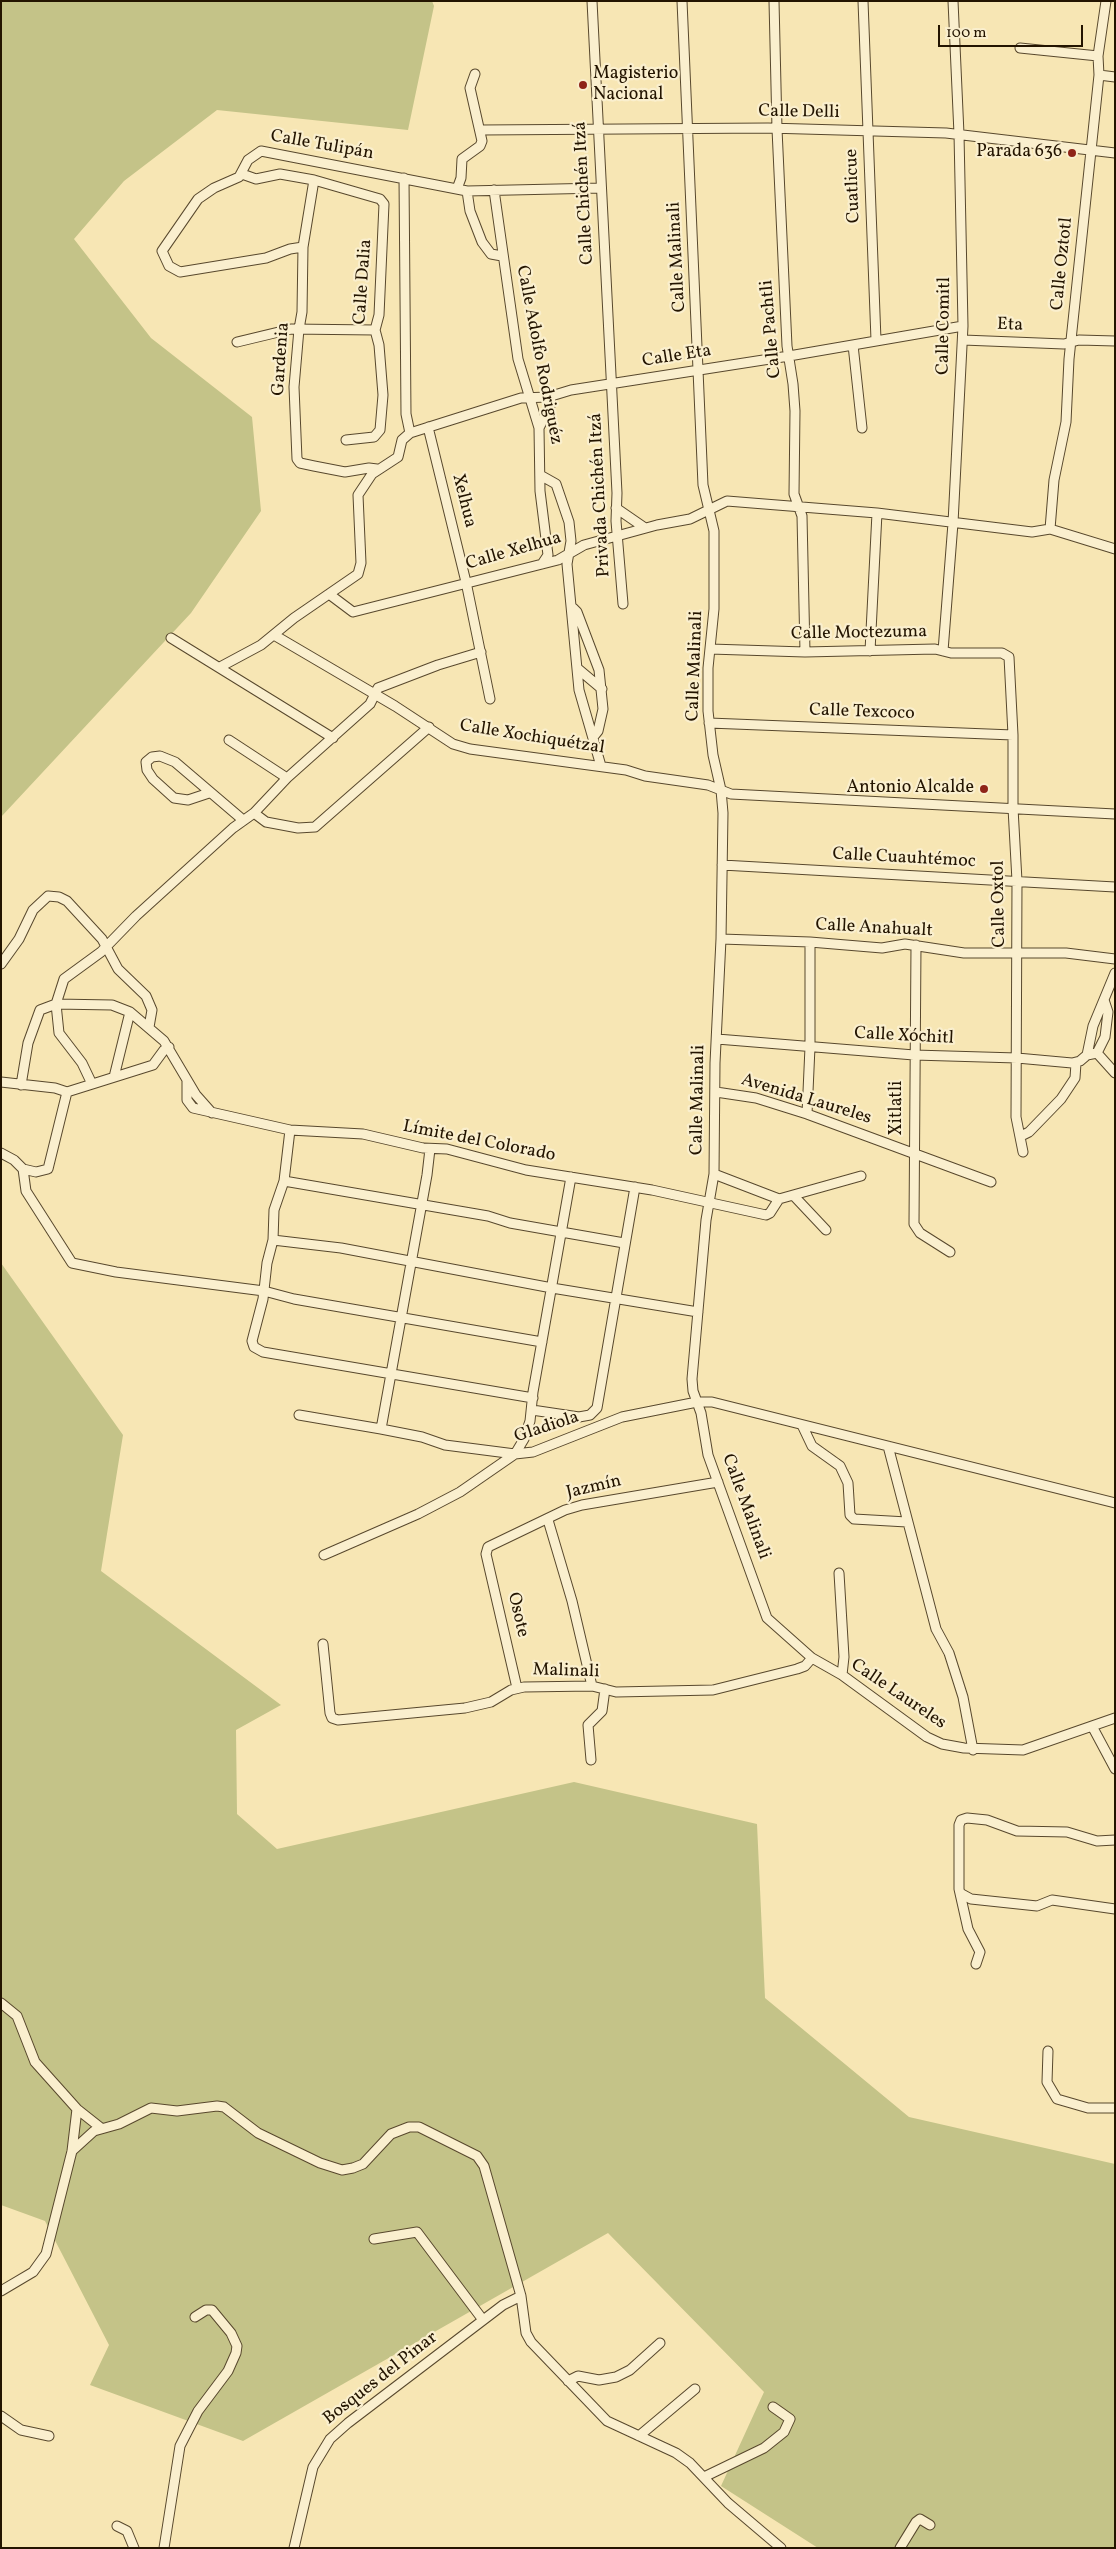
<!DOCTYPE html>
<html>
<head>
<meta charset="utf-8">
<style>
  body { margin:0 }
  #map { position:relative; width:1116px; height:2549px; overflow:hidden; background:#f7e6b4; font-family:Vollkorn,serif }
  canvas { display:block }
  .frame { position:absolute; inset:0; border:2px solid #231400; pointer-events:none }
  .scale { position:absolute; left:938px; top:25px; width:145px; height:22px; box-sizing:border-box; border:2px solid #231400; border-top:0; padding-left:6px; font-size:15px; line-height:18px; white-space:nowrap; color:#231400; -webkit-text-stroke:4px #faefce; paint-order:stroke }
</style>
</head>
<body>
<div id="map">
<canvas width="1116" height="2549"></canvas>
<div class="frame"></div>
<div class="scale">100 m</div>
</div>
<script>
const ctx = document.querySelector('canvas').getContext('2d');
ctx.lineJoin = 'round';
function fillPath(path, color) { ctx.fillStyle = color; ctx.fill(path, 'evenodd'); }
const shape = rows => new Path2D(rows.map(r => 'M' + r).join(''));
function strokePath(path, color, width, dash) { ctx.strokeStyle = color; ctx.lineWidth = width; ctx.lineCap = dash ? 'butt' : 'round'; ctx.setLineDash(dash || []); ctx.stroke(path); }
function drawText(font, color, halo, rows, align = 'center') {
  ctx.font = font + ' Vollkorn,serif'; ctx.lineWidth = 4.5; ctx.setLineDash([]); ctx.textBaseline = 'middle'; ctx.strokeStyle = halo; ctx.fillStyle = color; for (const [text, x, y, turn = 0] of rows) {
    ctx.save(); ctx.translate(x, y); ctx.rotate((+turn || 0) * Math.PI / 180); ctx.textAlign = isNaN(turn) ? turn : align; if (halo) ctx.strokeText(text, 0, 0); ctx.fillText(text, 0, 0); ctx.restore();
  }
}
fillPath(shape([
  [1,1,432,1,434,6,408,130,217,110,124,181,74,239,151,338,252,417,261,511,191,613,1,817],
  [1,1263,123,1435,101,1571,281,1705,236,1730,237,1814,277,1849,574,1782,757,1824,765,1998,909,2117,1115,2164,1115,2548,818,2548,721,2486,764,2392,608,2233,243,2441,90,2385,109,2345,45,2221,1,2205]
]), '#c4c388');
const minor = shape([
  [592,1,617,493,616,521,623,604],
  [682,1,703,485,714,531,714,609,708,668,708,711,713,755,721,790,723,813,721,939,715,1063,714,1174,706,1220,692,1379,693,1391,701,1413,708,1455,767,1618,812,1658,842,1675,927,1737,942,1744,964,1748,1023,1750,1115,1718],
  [774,1,777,129,787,346,793,384,795,411,794,494,802,516,805,652],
  [863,1,876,340],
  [1020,48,1098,56],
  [1099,75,1115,77],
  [481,130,768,128,946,133,1115,153],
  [242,174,256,179,280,174,314,180,380,199,384,204,379,315,375,330,379,345,383,395,380,430,374,437,346,440],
  [404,178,406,414,410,433],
  [314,180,303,247,302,312,299,329,294,387,297,459,300,463,314,466,345,472,369,468,377,469],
  [457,189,461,178,462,159,480,146,482,141,470,88,475,74],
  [494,190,518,359,539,428,540,491,548,555,542,564],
  [467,191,470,211,482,242,491,254,502,256],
  [303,247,290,249,266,258,180,272,169,266,162,251,198,199,214,188,239,177,248,160,261,151,467,191,601,188],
  [963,340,1064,344,1079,340,1115,341],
  [237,342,291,329,375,330],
  [853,345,862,428],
  [428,427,466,582,490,699],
  [539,428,550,406,551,396],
  [540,475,556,484,569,522,571,541,567,564,579,690,601,766],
  [616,508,645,528],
  [1050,529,1054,480,1066,422,1069,359,1099,75,1098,56,1106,1],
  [329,594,353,612,558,560,584,545,657,525,690,519,727,501,877,513,1032,532,1050,529,1115,549],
  [573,608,577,612,599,670,603,709,598,731,594,736],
  [274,635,395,706,453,744,470,749,626,770,645,776,708,785,731,794,1115,814],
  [171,638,333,738],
  [710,649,805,652,935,649,951,653,1002,653,1009,657,1013,735,1013,808,1017,881,1016,1117,1023,1152],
  [870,651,877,513],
  [943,651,953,523,963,326,959,134,953,1],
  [220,667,261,645,294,618,358,574,361,563,358,495,372,474,398,457,402,440,410,433,521,398,548,397,571,390,789,356,963,326],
  [577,668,602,689],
  [709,723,1013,735],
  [229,740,287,778],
  [209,793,188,800,174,798,153,779,147,770,146,762,152,757,160,756,175,762,243,820],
  [254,813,266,822,298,828,315,827,429,727],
  [722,865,1115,887],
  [721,939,810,942,882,948,905,944,964,953,1066,953,1115,959],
  [916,945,914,1224,920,1233,950,1252],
  [1,964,19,939,33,910,48,896,59,897,67,901,102,939,118,969,146,996,152,1010,149,1027],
  [717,1039,914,1055,1017,1058,1072,1063,1080,1061,1087,1055],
  [1097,1053,1115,1073],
  [1087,1055,1093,1026,1115,973],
  [1087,1055,1097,1053,1105,1037,1108,1012,1104,1000],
  [114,1077,130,1012],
  [187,1080,187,1100,193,1108,290,1130,363,1134,423,1148,447,1149,526,1170,652,1190,766,1215,770,1213,779,1199],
  [1,1082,55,1088,67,1092,153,1065,164,1050,169,1047],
  [92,1084,82,1063,59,1033,56,1004,64,979,101,952,136,916,233,828,254,813,287,778,370,704,378,688,438,665,481,652],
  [21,1085,28,1043,40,1010,56,1004,112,1005,130,1012,164,1041,196,1095,212,1113],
  [716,1092,756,1098,807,1114,991,1182],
  [807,1114,810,1047,810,942],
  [290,1130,284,1181,274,1210,273,1240,267,1263,263,1299,252,1341,254,1347,263,1352,533,1398],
  [1021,1136,1029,1132,1061,1099,1075,1078,1076,1063],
  [1,1153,14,1160,23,1169,36,1172,48,1169,67,1092],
  [23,1169,26,1191,72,1263,116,1272,264,1291,294,1299,542,1342],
  [714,1174,779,1199,861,1176],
  [284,1181,488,1216,510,1223,624,1243],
  [794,1196,826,1230],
  [273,1240,341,1248,552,1288,698,1312],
  [532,1410,579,1417,590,1415,597,1408,635,1187],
  [299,1415,381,1429,427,1175,430,1149],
  [802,1425,812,1446,840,1466,848,1483,850,1515,854,1519,907,1522],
  [381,1429,422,1437,445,1445,515,1454,524,1439,530,1421,533,1392,571,1177],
  [888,1446,936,1629,949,1653,963,1697,973,1750],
  [548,1520,572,1601,592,1686],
  [324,1555,418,1514,460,1492,515,1454,533,1452,622,1417,697,1402,712,1402,1115,1503],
  [839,1573,844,1657,842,1675],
  [323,1644,330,1713,332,1718,338,1720,465,1708,491,1702,511,1690,524,1687,592,1686,616,1692,713,1690,797,1669,805,1666,812,1658],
  [517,1688,486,1554,488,1547,565,1510,582,1505,718,1482],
  [1092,1726,1115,1769],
  [591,1760,588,1725,602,1711,605,1689],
  [960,1893,971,1899,1037,1906,1052,1900,1115,1909],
  [976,1964,980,1952,968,1929,959,1889,959,1825,961,1820,967,1818,987,1820,1017,1831,1067,1832,1097,1841,1115,1840],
  [1,2003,17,2016,35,2062,77,2109,101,2128],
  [1048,2051,1047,2082,1057,2099,1088,2108,1115,2108],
  [72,2151,94,2131,119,2124,151,2108,177,2111,217,2106,224,2107,258,2133,320,2163,342,2170,353,2168,363,2164,391,2134,409,2127,419,2127,477,2156,484,2166,521,2296,526,2333,531,2342,607,2421,676,2453,690,2463,728,2503,781,2548],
  [374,2239,417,2232,483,2320],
  [1,2291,33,2272,46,2254,72,2151,77,2109],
  [568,2381,578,2376,599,2380,616,2377,630,2370,660,2343],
  [1,2416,21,2430,49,2436],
  [639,2436,695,2389],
  [704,2477,764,2448,784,2432,790,2419,773,2407],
  [117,2526,127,2531,134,2548],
  [164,2548,180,2446,198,2411,228,2371,236,2353,237,2346,231,2333,212,2310,206,2310,195,2317],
  [294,2548,313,2467,330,2439,348,2423,503,2305,521,2296],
  [900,2548,916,2522,920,2519,930,2525]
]);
strokePath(minor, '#58482d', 11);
strokePath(minor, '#faefce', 9);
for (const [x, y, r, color] of [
  [583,85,5,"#8f2418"],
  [1072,153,5,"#8f2418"],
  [984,789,5,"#8f2418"]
]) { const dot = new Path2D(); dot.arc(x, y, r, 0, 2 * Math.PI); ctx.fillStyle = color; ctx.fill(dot); strokePath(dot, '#faefce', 2); }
drawText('18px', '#231400', '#faefce', [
  ["Magisterio",593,75,"left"],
  ["Nacional",593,96,"left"],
  ["Parada 636",1062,153],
  ["Antonio Alcalde",974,789]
], 'right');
drawText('18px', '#231400', '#faefce', [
  ["Calle Delli",799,113,1],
  ["Calle Tulipán",322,146,10],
  ["Cuatlicue",854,186,-92],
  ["Calle Chichén Itzá",585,193,-93],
  ["Calle Malinali",678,257,-93],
  ["Calle Oztotl",1063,264,-84],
  ["Calle Dalia",364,282,-86],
  ["Calle Comitl",945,326,-89],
  ["Eta",1010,326,2],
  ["Calle Pachtli",772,329,-95],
  ["Calle Adolfo Rodriguéz",538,355,79],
  ["Calle Eta",677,357,-9],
  ["Gardenia",282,359,-86],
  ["Privada Chichén Itzá",601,495,-93],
  ["Xelhua",463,501,76],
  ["Calle Xelhua",514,552,-16],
  ["Calle Moctezuma",859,634,-1],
  ["Calle Malinali",696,666,-88],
  ["Calle Texcoco",862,713,2],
  ["Calle Xochiquétzal",532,738,9],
  ["Calle Cuauhtémoc",904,859,3],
  ["Calle Oxtol",1000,904,-91],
  ["Calle Anahualt",874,929,3],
  ["Calle Xóchitl",904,1037,3],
  ["Calle Malinali",699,1100,-89],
  ["Avenida Laureles",806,1100,17],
  ["Xitlatli",898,1108,-90],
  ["Límite del Colorado",479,1142,11],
  ["Gladiola",547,1428,-18],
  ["Jazmín",594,1488,-13],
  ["Calle Malinali",745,1507,70],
  ["Osote",517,1615,77],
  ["Malinali",566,1672,2],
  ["Calle Laureles",898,1695,34],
  ["Bosques del Pinar",381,2379,-38]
]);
</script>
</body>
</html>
